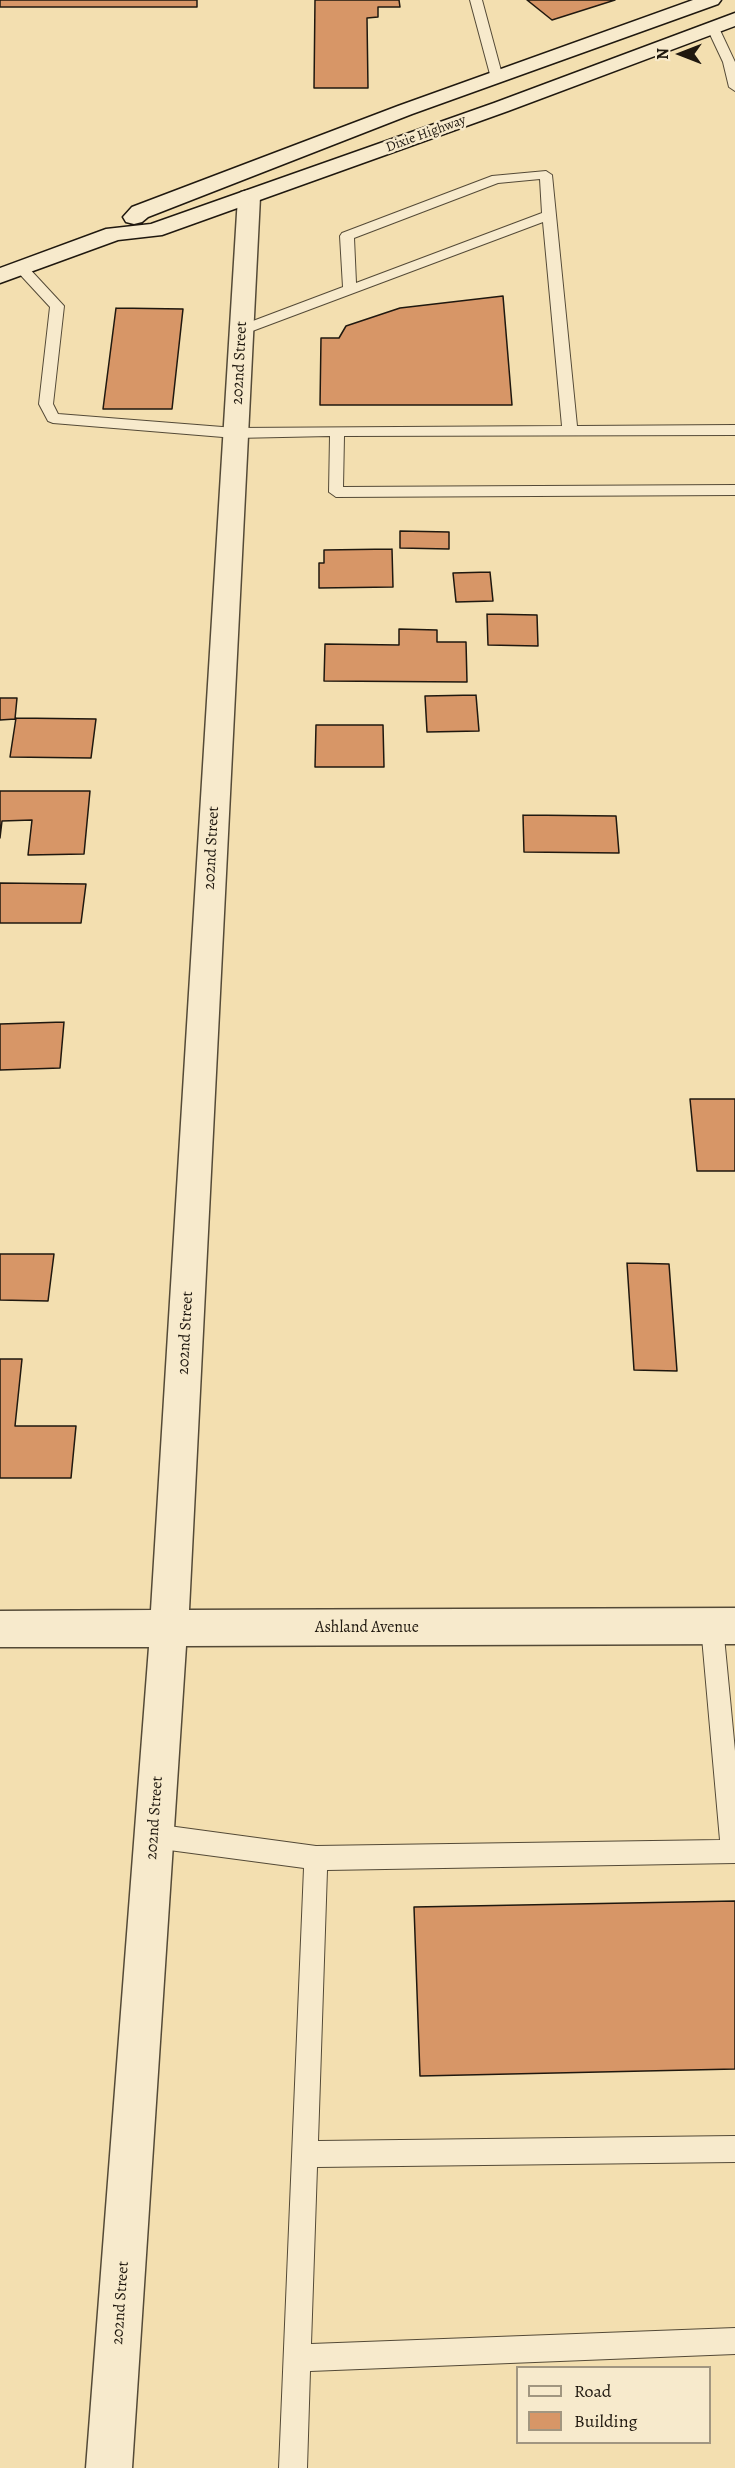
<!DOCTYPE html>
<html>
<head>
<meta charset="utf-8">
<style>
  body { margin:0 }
  #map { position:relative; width:735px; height:2468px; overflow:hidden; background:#f3dfb0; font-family:Alegreya,serif }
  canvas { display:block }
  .legend { position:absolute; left:516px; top:2366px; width:195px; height:78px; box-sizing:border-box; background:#f7eacc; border:2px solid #a19680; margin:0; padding:8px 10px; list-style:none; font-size:18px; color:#1f180f }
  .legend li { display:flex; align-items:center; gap:12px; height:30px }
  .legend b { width:30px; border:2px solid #a19680 }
  .north { position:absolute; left:651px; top:24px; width:60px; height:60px; -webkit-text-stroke:4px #f7eacc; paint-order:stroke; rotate:270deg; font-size:16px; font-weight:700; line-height:24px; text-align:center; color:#1f180f }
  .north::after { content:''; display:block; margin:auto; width:21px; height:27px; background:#1f180f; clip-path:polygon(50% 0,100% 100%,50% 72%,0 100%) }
</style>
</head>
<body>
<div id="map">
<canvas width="735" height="2468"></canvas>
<ul class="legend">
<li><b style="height:8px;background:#f7eacc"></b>Road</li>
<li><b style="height:16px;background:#d79667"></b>Building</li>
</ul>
<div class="north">N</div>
</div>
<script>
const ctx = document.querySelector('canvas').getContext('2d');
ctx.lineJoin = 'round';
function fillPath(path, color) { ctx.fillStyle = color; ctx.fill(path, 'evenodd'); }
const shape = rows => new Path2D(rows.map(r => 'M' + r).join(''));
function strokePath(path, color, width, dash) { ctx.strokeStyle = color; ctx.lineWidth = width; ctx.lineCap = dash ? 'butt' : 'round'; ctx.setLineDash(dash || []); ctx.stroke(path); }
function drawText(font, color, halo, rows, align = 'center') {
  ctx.font = font + ' Alegreya,serif'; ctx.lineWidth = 5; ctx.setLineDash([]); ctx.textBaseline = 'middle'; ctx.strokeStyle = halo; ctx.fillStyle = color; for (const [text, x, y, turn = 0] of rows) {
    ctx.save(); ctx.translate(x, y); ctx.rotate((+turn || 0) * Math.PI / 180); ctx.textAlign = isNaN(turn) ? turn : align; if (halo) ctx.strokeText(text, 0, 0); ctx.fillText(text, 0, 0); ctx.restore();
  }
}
const building = shape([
  [0,0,197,0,197,7,0,7,0,0],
  [315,0,399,0,400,7,378,7,378,17,367,18,368,88,314,88,315,0],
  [527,0,615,0,552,20,527,0],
  [503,296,512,405,320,405,321,338,339,338,346,326,400,308,503,296],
  [116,308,183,309,172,409,103,409,116,308],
  [400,531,449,532,449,549,400,548,400,531],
  [392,549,393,587,319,588,319,563,324,563,324,550,392,549],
  [490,572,493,601,456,602,453,573,490,572],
  [487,614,537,615,538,646,488,645,487,614],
  [399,629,437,630,437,642,466,642,467,682,324,681,325,644,399,645,399,629],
  [476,695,479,731,427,732,425,696,476,695],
  [0,698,17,698,15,719,0,720,0,698],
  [16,718,96,719,91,758,10,757,16,718],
  [316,725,383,725,384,767,315,767,316,725],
  [0,791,90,791,84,854,28,855,32,820,2,821,0,838,0,791],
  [523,815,616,816,619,853,524,852,523,815],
  [0,883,86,884,81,923,0,923,0,883],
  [64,1022,60,1068,0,1070,0,1024,64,1022],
  [690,1099,735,1099,735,1171,697,1171,690,1099],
  [0,1254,54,1254,48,1301,0,1300,0,1254],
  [627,1263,669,1264,677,1371,634,1370,627,1263],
  [0,1359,22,1359,15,1426,76,1426,71,1478,0,1478,0,1359],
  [735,1901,735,2069,420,2076,414,1907,735,1901]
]);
fillPath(building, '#d79667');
strokePath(building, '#1f180f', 1.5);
const lane = shape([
  [470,0,482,0,503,78,501,81,497,82,491,78,470,0],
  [713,24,719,28,735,62,735,91,729,87,723,62,707,28,713,24],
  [546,171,552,175,577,426,735,425,735,435,344,436,343,487,735,485,735,495,336,497,329,492,330,436,235,438,53,423,48,421,39,404,50,307,14,268,21,264,26,265,64,306,53,404,58,414,235,428,562,426,543,222,247,333,242,334,235,330,237,327,343,287,340,236,342,233,492,176,546,171],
  [540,179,542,213,356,283,354,238,498,183,540,179],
  [712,1615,720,1618,723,1626,735,1751,735,1863,327,1870,318,2141,735,2136,735,2162,317,2167,311,2344,735,2328,735,2354,310,2371,307,2468,279,2468,304,1868,154,1848,146,1844,142,1836,146,1828,154,1824,316,1846,720,1840,701,1626,704,1618,712,1615]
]);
const street = shape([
  [249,190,257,192,260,197,189,1610,735,1608,735,1644,186,1646,132,2468,86,2468,149,1647,0,1647,0,1611,151,1610,238,197,241,192,249,190]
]);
const secondary = shape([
  [693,0,721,0,718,4,412,114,148,217,142,222,134,224,126,222,123,217,132,207,398,106,693,0],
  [735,13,735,26,508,111,162,235,118,240,0,283,0,268,106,229,151,224,494,103,735,13]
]);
strokePath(lane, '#544a37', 2);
strokePath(street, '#544a37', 3);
strokePath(secondary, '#1f180f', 3);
fillPath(lane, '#f7eacc');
fillPath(street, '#f7eacc');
fillPath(secondary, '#f7eacc');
drawText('14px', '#1f180f', '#f7eacc', [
  ["Dixie Highway",426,134,-20]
]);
drawText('16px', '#1f180f', '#f7eacc', [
  ["202nd Street",240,363,-87],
  ["202nd Street",212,848,-87],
  ["202nd Street",186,1333,-87],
  ["Ashland Avenue",367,1628],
  ["202nd Street",155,1818,-86],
  ["202nd Street",121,2303,-86]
]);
</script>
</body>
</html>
